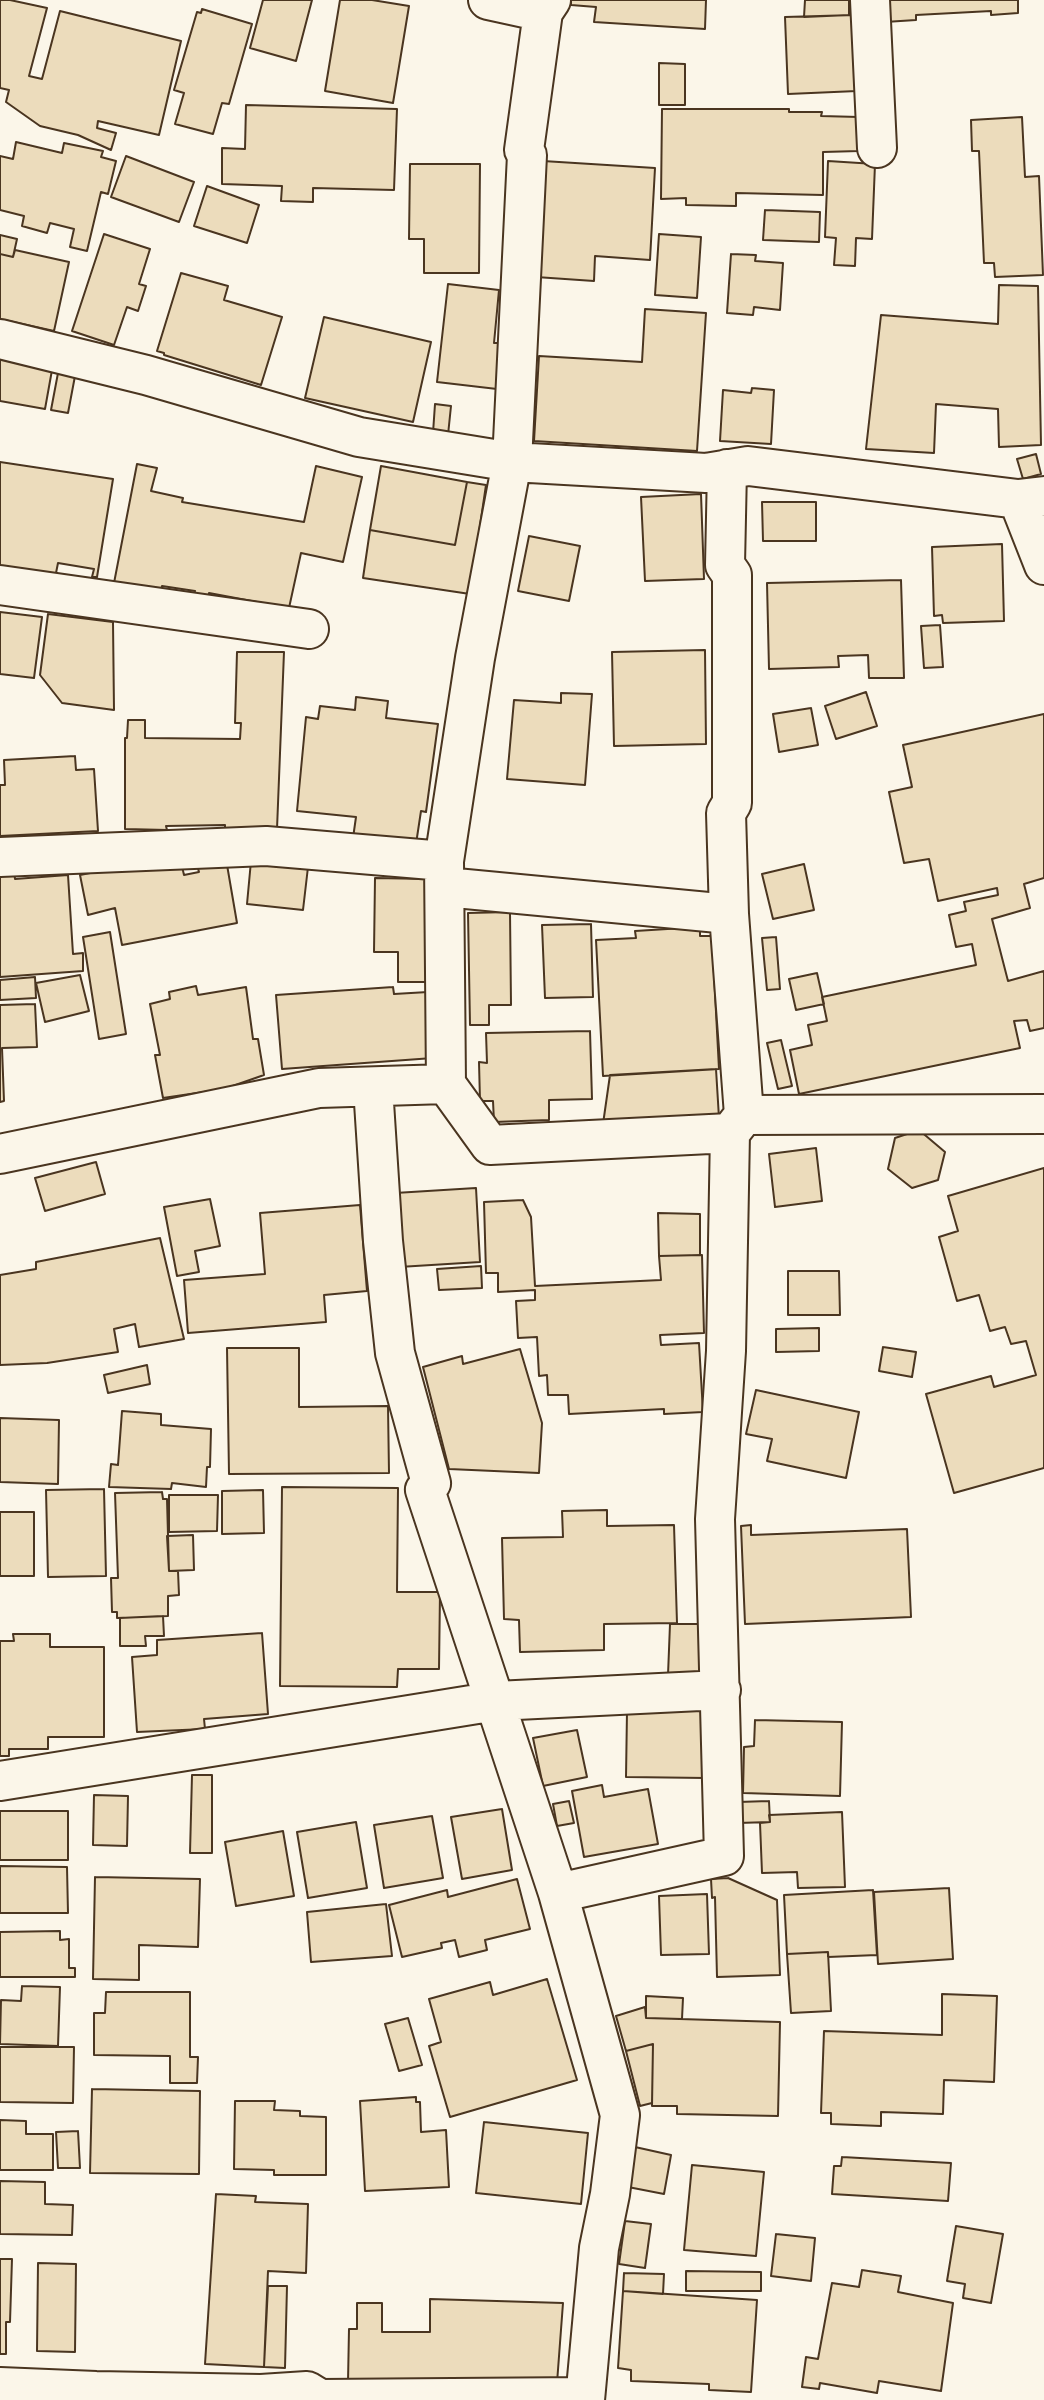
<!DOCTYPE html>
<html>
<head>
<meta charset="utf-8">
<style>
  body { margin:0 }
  canvas { display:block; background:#fbf6e9 }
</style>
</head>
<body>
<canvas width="1044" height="2400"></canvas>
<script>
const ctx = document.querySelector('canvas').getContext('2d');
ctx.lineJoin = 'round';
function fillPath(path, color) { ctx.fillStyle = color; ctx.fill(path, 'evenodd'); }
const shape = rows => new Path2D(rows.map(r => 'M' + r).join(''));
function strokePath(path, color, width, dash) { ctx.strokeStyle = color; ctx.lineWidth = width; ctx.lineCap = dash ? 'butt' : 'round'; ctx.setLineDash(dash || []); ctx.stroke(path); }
const building = shape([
  [0,0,10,0,47,8,29,76,42,79,60,11,181,41,159,135,98,121,97,128,116,133,111,150,78,135,40,126,6,102,9,90,0,88,0,0],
  [263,0,312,0,296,61,250,48,263,0],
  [340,0,372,0,409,6,393,103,325,91,340,0],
  [571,0,706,0,705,29,594,22,596,7,571,5,571,0],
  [805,0,849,0,849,15,804,17,805,0],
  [884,0,1018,0,1018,13,991,15,991,11,916,15,916,20,885,22,884,0],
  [202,9,252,24,229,104,222,103,213,134,175,124,184,93,174,90,197,12,201,13,202,9],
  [855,15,857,91,788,94,785,17,855,15],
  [659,63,685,64,685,105,659,105,659,63],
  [246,105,397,109,394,190,313,188,313,202,281,201,282,186,222,184,222,148,245,149,246,105],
  [662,109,789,109,789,112,822,112,821,116,859,117,859,151,823,152,823,195,736,193,736,206,686,205,686,198,661,199,662,109],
  [1022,117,1025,177,1039,176,1043,275,995,277,994,263,984,263,979,151,972,151,971,120,1022,117],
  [16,142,62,153,64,143,103,151,101,157,116,161,108,194,101,192,87,251,70,247,74,229,50,223,47,233,22,226,24,216,0,210,0,156,13,159,16,142],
  [126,156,194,182,179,222,111,197,126,156],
  [543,161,655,168,650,260,595,256,594,281,536,277,543,161],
  [828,161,875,164,872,239,856,238,855,266,834,265,836,238,825,237,828,161],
  [410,164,480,164,479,273,424,273,424,239,409,239,410,164],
  [207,186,259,205,247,243,194,226,207,186],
  [765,210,820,212,819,242,763,240,765,210],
  [104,234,150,249,139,284,146,286,138,311,127,307,114,345,72,331,104,234],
  [659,234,701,237,697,298,655,295,659,234],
  [0,235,17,239,13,257,0,254,0,235],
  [15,250,69,262,54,331,0,319,0,254,13,257,15,250],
  [731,254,756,255,755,261,783,263,780,310,754,307,753,315,727,313,731,254],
  [181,273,228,286,224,300,282,317,261,385,164,355,164,353,157,351,181,273],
  [448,284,499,290,494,343,501,343,497,389,437,382,448,284],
  [999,285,1038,286,1041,445,999,447,998,409,936,404,934,453,866,449,881,315,998,324,999,285],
  [645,309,706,313,697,451,534,441,539,356,642,362,645,309],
  [324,317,431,342,413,422,305,398,324,317],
  [0,359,52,370,45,409,0,401,0,359],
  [58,373,75,376,68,413,51,410,58,373],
  [752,388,774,390,771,444,720,441,723,390,751,393,752,388],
  [435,404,451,406,448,435,433,433,435,404],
  [1036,454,1041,474,1023,479,1017,459,1036,454],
  [0,462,113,479,97,577,92,577,94,569,58,563,55,578,0,569,0,462],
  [137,464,157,468,151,491,183,498,182,502,304,522,316,466,362,477,343,562,301,553,289,608,209,593,208,597,194,594,195,591,162,586,161,589,114,583,137,464],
  [381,466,467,482,455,545,370,530,381,466],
  [467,482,486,485,470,594,363,578,370,530,455,545,467,482],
  [701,494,704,579,645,581,641,497,701,494],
  [762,502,816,502,816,541,763,541,762,502],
  [529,536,580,546,569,601,518,591,529,536],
  [1002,544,1004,621,943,623,942,615,934,616,932,547,1002,544],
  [901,580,904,678,869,678,868,655,838,656,839,667,769,669,767,583,901,580],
  [0,612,42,617,34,678,0,674,0,612],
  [48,614,113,622,114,710,62,703,40,675,48,614],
  [940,625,943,667,924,668,921,626,940,625],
  [705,650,706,744,614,746,612,652,705,650],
  [237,652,284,652,277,829,225,829,225,825,166,826,167,830,125,829,125,738,127,738,128,720,145,720,145,738,240,739,241,723,235,723,237,652],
  [866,692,877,726,836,739,825,706,866,692],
  [561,693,592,694,585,785,507,779,514,700,561,703,561,693],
  [356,697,388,701,386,718,438,724,426,812,421,811,416,844,353,838,356,817,297,811,306,717,318,719,320,706,355,710,356,697],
  [811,708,818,745,779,752,773,714,811,708],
  [1044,714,1044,878,1024,884,1030,908,992,919,1008,981,1044,971,1044,1028,1030,1031,1027,1020,1014,1021,1020,1048,799,1094,790,1050,812,1045,808,1025,827,1021,822,997,976,965,972,944,956,947,949,915,966,911,964,902,998,895,997,888,938,901,929,859,904,863,889,792,912,787,903,745,1044,714],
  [75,756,76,770,94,769,98,831,0,836,0,785,5,785,4,760,75,756],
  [226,859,237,923,122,945,115,908,88,915,80,875,155,860,181,862,184,875,199,872,197,865,226,859],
  [251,861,308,867,303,910,247,904,251,861],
  [804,864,814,910,773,919,762,874,804,864],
  [0,871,14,871,15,879,68,875,73,954,83,953,83,971,0,977,0,871],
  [375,878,428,879,427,982,398,982,398,952,374,952,375,878],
  [510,912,511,1005,489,1005,489,1025,470,1025,468,913,510,912],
  [591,924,593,997,545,998,542,925,591,924],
  [700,927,700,936,712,936,719,1069,603,1076,596,940,636,938,635,931,700,927],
  [110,932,126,1034,99,1039,83,937,110,932],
  [776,937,780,989,767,990,762,938,776,937],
  [817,973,824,1004,796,1010,789,979,817,973],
  [80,975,89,1011,45,1022,36,983,80,975],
  [35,977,36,998,0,1000,0,980,35,977],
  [196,986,198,995,246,987,253,1039,258,1039,264,1075,224,1089,163,1098,155,1055,160,1055,150,1004,170,999,169,992,196,986],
  [393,987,394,994,428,992,433,1058,282,1069,276,995,393,987],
  [35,1004,37,1047,2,1048,4,1101,0,1102,0,1005,35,1004],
  [590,1031,592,1099,549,1100,549,1120,494,1122,493,1101,480,1101,479,1062,487,1063,486,1033,590,1031],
  [781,1040,792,1086,778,1089,767,1043,781,1040],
  [716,1069,719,1118,603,1124,610,1075,716,1069],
  [919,1130,945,1152,938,1180,912,1188,888,1169,895,1138,919,1130],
  [816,1148,822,1201,775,1207,769,1154,816,1148],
  [96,1162,105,1194,45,1211,35,1178,96,1162],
  [1044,1168,1044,1468,954,1493,926,1394,991,1376,994,1387,1036,1375,1026,1341,1011,1344,1005,1327,990,1331,979,1295,957,1301,939,1237,958,1231,948,1196,1044,1168],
  [476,1188,480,1262,399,1267,395,1193,476,1188],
  [210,1199,220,1246,195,1251,199,1272,177,1276,164,1207,210,1199],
  [523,1200,531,1217,535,1286,661,1280,659,1256,702,1255,704,1333,660,1335,661,1345,699,1343,703,1412,664,1414,664,1409,569,1414,568,1395,548,1395,547,1375,539,1376,537,1337,518,1338,516,1301,535,1300,535,1290,498,1292,498,1273,486,1273,484,1202,523,1200],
  [360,1205,367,1291,324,1295,326,1322,188,1333,184,1280,265,1274,260,1213,360,1205],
  [658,1213,700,1214,700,1255,659,1256,658,1213],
  [160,1238,184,1339,139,1347,135,1324,114,1329,118,1352,47,1363,0,1365,0,1275,36,1269,36,1262,160,1238],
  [481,1266,482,1288,439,1290,437,1269,481,1266],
  [788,1271,839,1271,840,1315,788,1315,788,1271],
  [819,1328,819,1351,776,1352,776,1329,819,1328],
  [883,1347,916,1352,912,1377,879,1371,883,1347],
  [227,1348,299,1348,299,1407,388,1406,389,1473,229,1474,227,1348],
  [520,1349,542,1423,539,1473,449,1469,423,1367,462,1356,463,1364,520,1349],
  [147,1365,150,1384,108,1393,104,1375,147,1365],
  [756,1390,859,1412,846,1478,767,1461,772,1439,746,1434,756,1390],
  [122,1411,161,1414,161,1425,211,1429,210,1467,207,1467,206,1487,172,1483,171,1489,109,1487,111,1464,118,1465,122,1411],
  [0,1418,59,1420,58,1484,0,1482,0,1418],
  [282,1487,398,1488,397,1592,440,1592,439,1669,398,1669,397,1687,280,1686,282,1487],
  [104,1489,106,1576,48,1577,46,1490,104,1489],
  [263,1490,264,1533,222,1534,222,1491,263,1490],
  [162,1492,163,1499,167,1499,169,1571,178,1571,179,1595,168,1596,168,1616,117,1618,117,1612,112,1612,111,1578,118,1578,115,1493,162,1492],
  [169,1495,218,1495,217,1531,169,1532,169,1495],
  [607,1510,607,1526,674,1525,677,1623,604,1624,604,1650,520,1652,519,1620,504,1619,502,1538,563,1537,562,1511,607,1510],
  [0,1512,34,1512,34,1576,0,1576,0,1512],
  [751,1525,751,1535,907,1529,911,1617,745,1624,741,1526,751,1525],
  [193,1535,194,1570,169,1571,167,1536,193,1535],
  [163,1616,164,1636,145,1636,146,1646,120,1646,120,1618,163,1616],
  [670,1624,708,1624,706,1677,668,1675,670,1624],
  [262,1633,268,1714,204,1719,205,1729,137,1732,132,1657,157,1655,157,1640,262,1633],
  [13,1634,50,1634,50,1647,104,1647,104,1737,48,1737,48,1749,9,1749,9,1756,0,1756,0,1641,14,1641,13,1634],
  [706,1706,706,1778,626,1777,627,1711,706,1706],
  [755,1720,842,1722,840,1796,743,1793,744,1747,754,1746,755,1720],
  [577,1730,587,1777,543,1786,533,1738,577,1730],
  [192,1775,212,1775,212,1853,190,1853,192,1775],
  [602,1785,604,1797,648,1789,658,1844,584,1857,572,1791,602,1785],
  [94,1795,128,1796,127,1846,93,1845,94,1795],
  [569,1801,574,1823,557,1826,553,1804,569,1801],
  [769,1801,770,1822,738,1823,738,1802,769,1801],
  [502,1809,512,1870,462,1879,451,1817,502,1809],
  [0,1811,68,1811,68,1860,0,1860,0,1811],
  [842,1812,845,1887,798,1888,797,1872,762,1873,760,1823,770,1822,769,1815,842,1812],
  [432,1816,443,1878,384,1888,374,1825,432,1816],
  [356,1822,367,1888,308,1898,297,1832,356,1822],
  [283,1831,294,1896,236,1906,225,1842,283,1831],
  [0,1866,67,1867,68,1913,0,1913,0,1866],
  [95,1877,200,1879,198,1947,139,1945,139,1980,93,1979,95,1877],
  [728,1878,777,1900,780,1975,717,1977,715,1897,712,1898,711,1879,728,1878],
  [517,1879,530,1929,485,1940,487,1950,459,1957,455,1940,441,1943,442,1948,402,1957,389,1905,447,1890,448,1897,517,1879],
  [949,1888,953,1959,878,1964,874,1892,949,1888],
  [873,1890,877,1955,828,1957,828,1952,787,1954,784,1895,873,1890],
  [707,1894,709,1954,661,1955,659,1896,707,1894],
  [386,1904,392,1956,311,1962,307,1912,386,1904],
  [60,1931,60,1940,69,1939,69,1968,75,1968,75,1977,0,1977,0,1932,60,1931],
  [828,1952,831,2011,791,2013,787,1954,828,1952],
  [547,1979,577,2080,450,2117,429,2046,441,2042,429,1999,490,1982,493,1995,547,1979],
  [22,1986,60,1987,58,2046,0,2044,1,2000,21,2001,22,1986],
  [106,1992,190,1992,190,2057,198,2057,197,2083,170,2083,170,2056,94,2055,94,2013,105,2013,106,1992],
  [942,1994,997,1996,994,2082,944,2080,943,2114,881,2112,881,2126,831,2124,831,2113,821,2113,824,2031,942,2035,942,1994],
  [646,1996,683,1998,682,2019,646,2018,646,1996],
  [645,2007,646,2018,780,2022,778,2116,677,2114,677,2106,652,2106,653,2044,626,2051,616,2016,645,2007],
  [408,2018,422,2065,399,2071,385,2024,408,2018],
  [653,2044,652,2103,640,2106,626,2051,653,2044],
  [0,2047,74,2047,73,2103,0,2102,0,2047],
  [92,2089,200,2091,199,2174,90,2173,92,2089],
  [416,2097,416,2102,420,2102,421,2132,446,2130,449,2187,365,2191,360,2101,416,2097],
  [235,2101,275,2101,274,2110,300,2111,300,2116,326,2117,326,2175,274,2175,274,2170,234,2169,235,2101],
  [0,2120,26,2121,26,2134,53,2134,53,2170,0,2170,0,2120],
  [484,2122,588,2133,581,2204,476,2193,484,2122],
  [78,2131,80,2168,58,2168,56,2132,78,2131],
  [635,2147,671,2155,664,2194,628,2187,635,2147],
  [842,2157,951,2163,948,2201,832,2194,834,2166,841,2166,842,2157],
  [692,2165,764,2172,756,2256,684,2250,692,2165],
  [0,2181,45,2182,45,2204,73,2205,72,2235,0,2234,0,2181],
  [216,2194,256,2196,255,2202,308,2204,306,2273,268,2271,264,2367,205,2364,216,2194],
  [625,2221,651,2224,645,2268,619,2264,625,2221],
  [956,2226,1003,2234,991,2303,963,2298,965,2284,947,2281,956,2226],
  [776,2234,815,2238,811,2281,771,2276,776,2234],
  [0,2259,12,2259,10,2322,6,2322,6,2354,0,2354,0,2259],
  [38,2263,76,2264,75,2352,37,2351,38,2263],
  [862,2270,901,2276,898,2292,953,2303,941,2391,879,2381,877,2393,820,2383,819,2389,802,2387,806,2357,818,2359,832,2283,859,2287,862,2270],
  [686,2271,761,2272,761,2291,686,2291,686,2271],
  [624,2273,664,2274,663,2294,623,2291,624,2273],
  [268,2286,287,2286,285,2368,264,2367,268,2286],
  [623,2291,757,2300,751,2392,709,2390,709,2384,631,2381,631,2370,618,2368,623,2291],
  [430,2299,563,2303,557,2383,348,2382,349,2329,357,2329,357,2303,382,2303,382,2332,430,2332,430,2299]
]);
fillPath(building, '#ecdcbc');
strokePath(building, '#4a3520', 2);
const minor = shape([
  [488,0,543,12],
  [551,0,543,12,524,150,527,155,512,462,475,658,444,861,446,1084,490,1145,730,1133],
  [870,0,877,148],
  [0,339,146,375,359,437,512,462,706,473,748,466,1018,499,1044,496],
  [1018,499,1044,565],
  [0,585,309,629],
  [0,857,266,846,444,861],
  [445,887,729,914],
  [373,1087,383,1241,395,1353,431,1483,425,1490,558,1893,620,2115,610,2194,599,2248,585,2400],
  [744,1115,1044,1114],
  [0,1154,319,1088,446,1084],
  [0,1781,496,1701,721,1690],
  [558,1893,724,1856,715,1519,726,1351,730,1133,744,1115,729,914,726,813,732,803,732,575,725,565,727,469],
  [0,2387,96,2391,261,2394,307,2391,320,2399,585,2397]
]);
strokePath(minor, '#4a3520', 42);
strokePath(minor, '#fbf6e9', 38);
</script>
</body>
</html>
